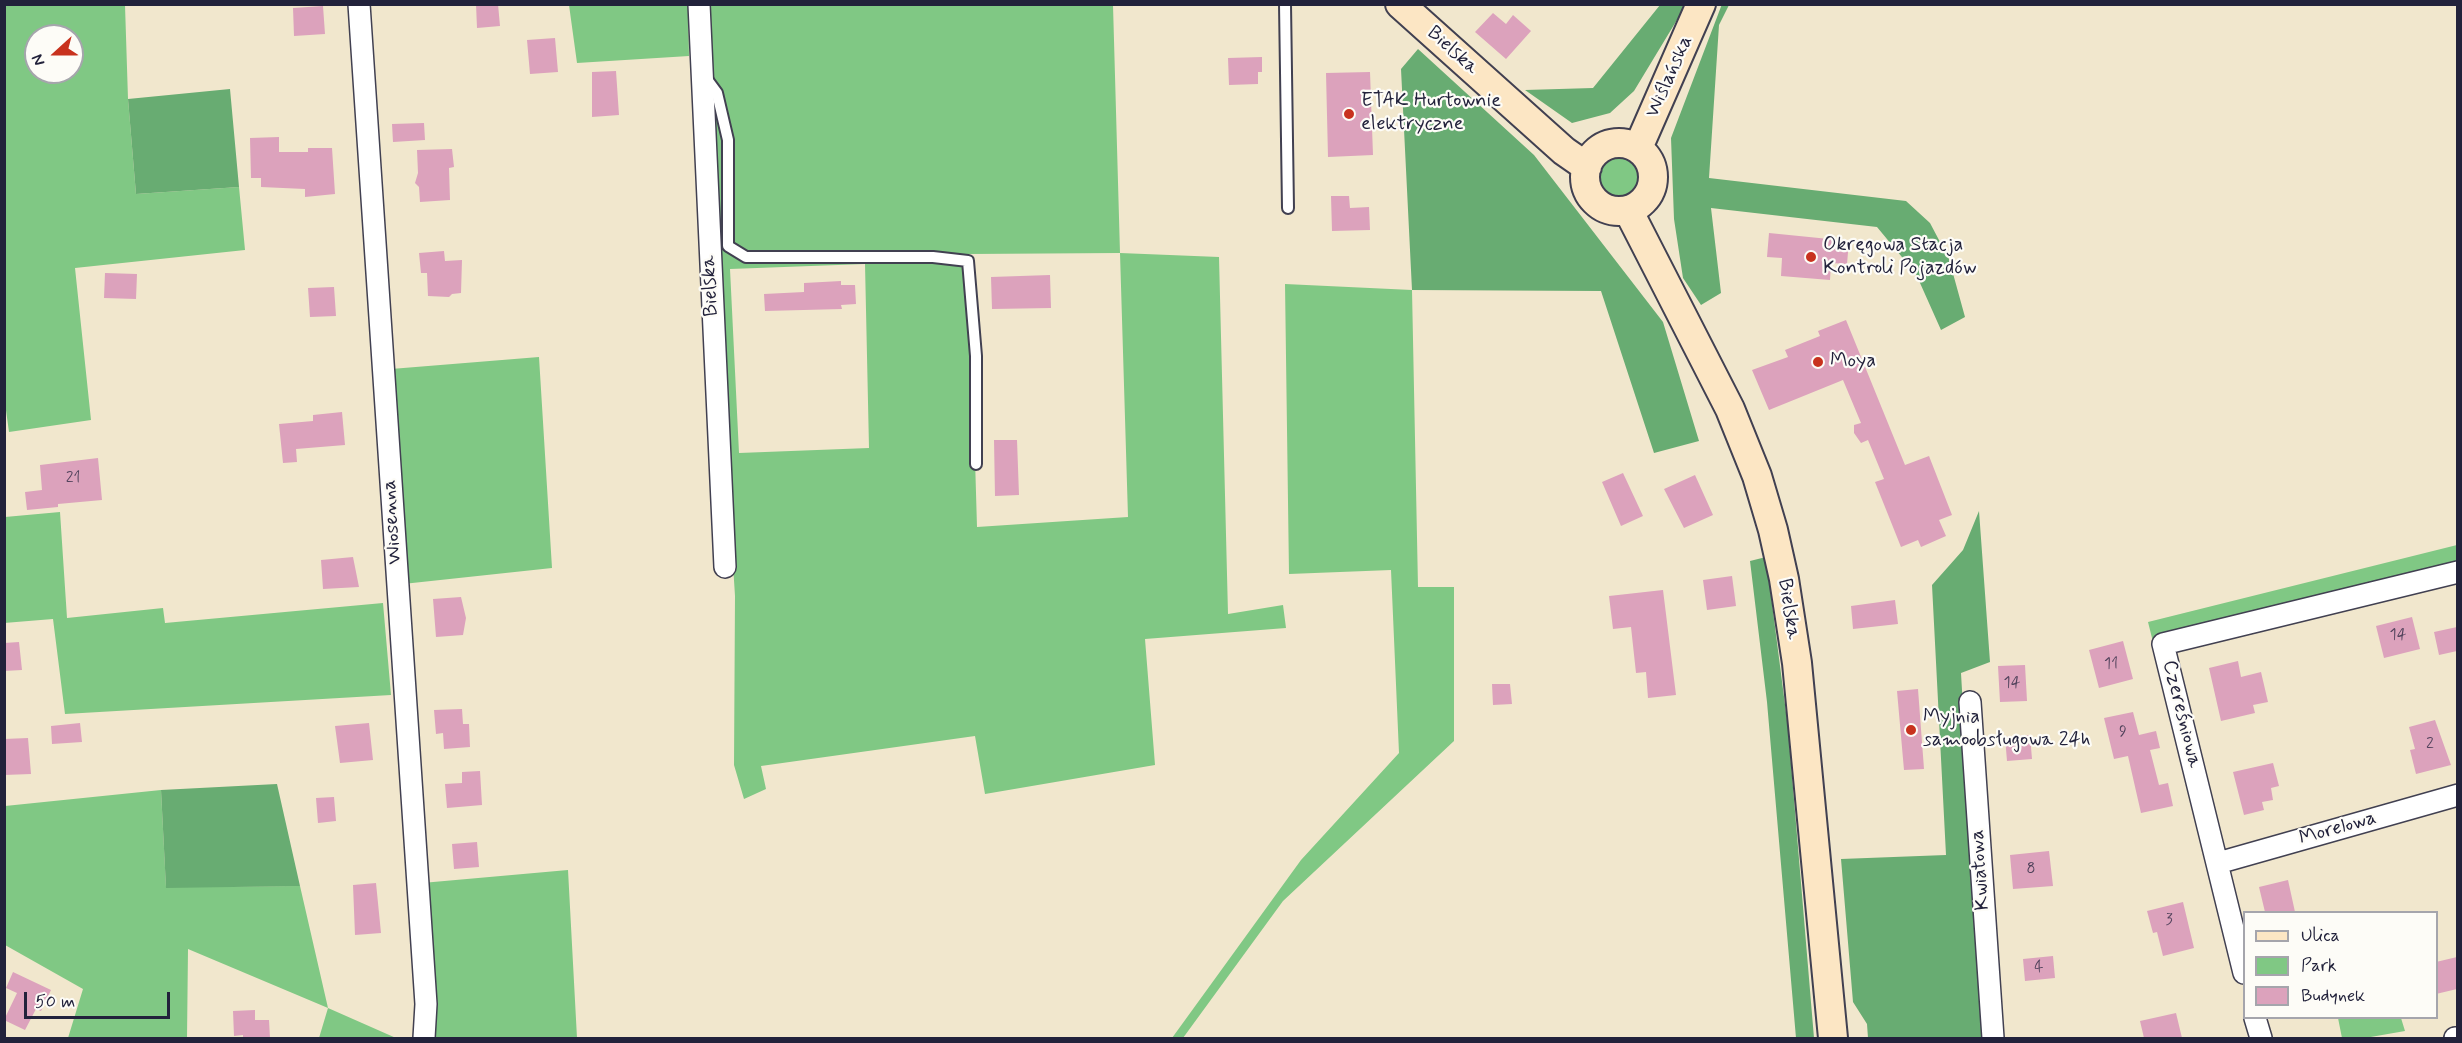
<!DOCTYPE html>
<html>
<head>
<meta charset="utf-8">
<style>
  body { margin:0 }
  #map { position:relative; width:2462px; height:1043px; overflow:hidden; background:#f1e7cd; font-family:Mynerve,sans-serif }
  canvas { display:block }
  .frame { position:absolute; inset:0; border:6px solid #22223b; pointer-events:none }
  .legend { position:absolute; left:2243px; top:911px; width:195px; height:108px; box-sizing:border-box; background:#fdfcf7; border:2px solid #a5a5ac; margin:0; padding:8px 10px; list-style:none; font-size:18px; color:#22223b }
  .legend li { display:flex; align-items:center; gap:12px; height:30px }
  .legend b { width:30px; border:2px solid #a5a5ac }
  .north { position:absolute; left:24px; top:24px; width:60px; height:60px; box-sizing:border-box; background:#fdfcf7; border:2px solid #a5a5ac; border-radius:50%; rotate:249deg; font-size:16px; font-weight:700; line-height:24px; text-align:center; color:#22223b }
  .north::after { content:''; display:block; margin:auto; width:21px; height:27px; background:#c8321e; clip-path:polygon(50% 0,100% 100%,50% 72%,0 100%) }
  .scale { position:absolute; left:24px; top:992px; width:146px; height:27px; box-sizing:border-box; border:3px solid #22223b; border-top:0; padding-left:8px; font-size:18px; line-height:21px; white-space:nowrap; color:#22223b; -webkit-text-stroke:4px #fdfcf7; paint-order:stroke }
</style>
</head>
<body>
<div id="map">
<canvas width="2462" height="1043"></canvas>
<div class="frame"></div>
<ul class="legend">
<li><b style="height:8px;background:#fce6c4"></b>Ulica</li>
<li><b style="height:16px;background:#80c884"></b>Park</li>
<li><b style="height:16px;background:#dca2bc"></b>Budynek</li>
</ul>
<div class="north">N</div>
<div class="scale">50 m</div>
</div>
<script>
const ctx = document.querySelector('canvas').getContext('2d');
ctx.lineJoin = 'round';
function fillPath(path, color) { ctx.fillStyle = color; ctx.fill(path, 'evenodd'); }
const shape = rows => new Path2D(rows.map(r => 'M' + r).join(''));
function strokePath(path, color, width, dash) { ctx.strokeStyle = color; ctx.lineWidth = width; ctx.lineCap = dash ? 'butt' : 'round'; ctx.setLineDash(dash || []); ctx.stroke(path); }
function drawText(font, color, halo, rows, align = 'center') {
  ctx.font = font + ' Mynerve,sans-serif'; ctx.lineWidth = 4.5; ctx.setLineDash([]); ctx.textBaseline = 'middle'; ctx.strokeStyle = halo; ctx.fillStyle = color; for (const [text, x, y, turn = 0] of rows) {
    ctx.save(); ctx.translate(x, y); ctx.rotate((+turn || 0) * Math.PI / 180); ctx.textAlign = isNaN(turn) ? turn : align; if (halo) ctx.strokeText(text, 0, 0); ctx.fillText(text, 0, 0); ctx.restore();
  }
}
fillPath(shape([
  [4,5,125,5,128,99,136,194,239,187,245,250,75,268,91,420,9,432,4,396],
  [36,36,72,36,72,72,36,72],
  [569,5,688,5,689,56,577,63],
  [708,5,1113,5,1120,253,1219,257,1228,614,1283,605,1286,628,1145,639,1155,765,985,794,975,736,761,766,766,789,744,799,734,765,735,596,713,249],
  [1120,253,1128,517,977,527,969,254],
  [865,264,869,448,739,453,730,269],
  '1600 177a19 19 0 1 1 38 0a19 19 0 1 1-38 0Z',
  [1285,284,1412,290,1418,587,1454,587,1454,741,1283,901,1183,1038,1172,1038,1301,860,1399,753,1391,570,1289,574],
  [539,357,552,568,403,584,391,369],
  [60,512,67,618,163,608,165,623,383,603,391,695,65,714,53,619,4,623,5,517],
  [2457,545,2457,566,2153,642,2148,622],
  [161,790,166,887,300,886,328,1008,396,1038,319,1038,328,1008,188,949,187,1038,68,1038,83,989,5,945,5,806],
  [568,870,577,1038,431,1038,422,883],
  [2338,1018,2401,1018,2405,1031,2365,1038,2342,1038]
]), '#80c884');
fillPath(shape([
  [1722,4,1729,5,1719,25,1709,178,1906,201,1930,223,1949,259,1965,317,1941,330,1916,274,1877,227,1711,208,1721,293,1701,305,1683,278,1674,219,1671,138],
  [1660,5,1686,5,1634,91,1610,113,1572,123,1525,90,1593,88],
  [1418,49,1534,155,1663,322,1699,441,1654,453,1601,291,1412,290,1401,69],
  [230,89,239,187,136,194,128,99],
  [1979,511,1990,662,1961,673,1982,1038,1868,1038,1867,1024,1853,1002,1841,859,1946,855,1932,585,1963,550],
  [1766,557,1788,728,1814,1038,1796,1038,1767,702,1750,561],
  [277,784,300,886,166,888,161,790]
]), '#68ac72');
fillPath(shape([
  [476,4,498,4,500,26,477,28],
  [323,6,325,34,294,36,293,8],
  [1493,13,1506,24,1513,15,1531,31,1506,59,1475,32],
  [555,38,558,72,530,74,527,40],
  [1262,57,1262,72,1258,72,1258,84,1229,85,1228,58],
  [616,71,619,115,592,117,592,72],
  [1370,72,1373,155,1328,157,1326,73],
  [424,123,425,140,393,142,392,124],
  [279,137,279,152,308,152,308,148,332,148,335,194,305,197,305,189,261,187,261,178,251,178,250,138],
  [452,149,454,167,449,168,450,200,420,202,419,187,415,183,418,173,417,150],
  [1331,196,1349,196,1350,208,1369,207,1370,230,1332,231],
  [1769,233,1849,241,1847,264,1831,263,1830,280,1781,276,1782,258,1767,257],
  [444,251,445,261,462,260,461,293,452,294,449,297,428,296,427,273,421,273,419,253],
  [105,273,137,274,136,299,104,298],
  [1050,275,1051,308,992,309,991,277],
  [841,281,841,285,855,285,856,304,841,305,842,309,765,311,764,294,804,292,804,283],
  [334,287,336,316,310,317,308,288],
  [1846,320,1905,465,1929,456,1952,515,1939,520,1946,536,1921,547,1918,540,1901,547,1875,482,1884,479,1868,440,1861,443,1854,433,1854,425,1861,423,1843,380,1769,410,1752,370,1788,357,1785,350,1820,336,1818,331],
  [342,412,345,445,296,449,297,462,283,463,279,424,313,421,313,415],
  [994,440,1017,440,1019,495,995,496],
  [98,458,102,500,58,504,58,507,27,510,25,492,42,490,40,465],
  [1623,473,1643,516,1621,526,1602,482],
  [1695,475,1713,515,1684,528,1664,489],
  [353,557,359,587,323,589,321,560],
  [1732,576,1736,606,1707,610,1703,580],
  [1663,590,1676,695,1648,698,1646,672,1636,673,1631,627,1613,629,1609,596],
  [461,597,466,618,463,635,436,637,433,599],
  [1895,600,1898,624,1853,629,1851,606],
  [2412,617,2420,649,2384,658,2376,626],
  [2457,627,2457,651,2439,655,2434,632],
  [2123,641,2133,679,2099,688,2089,650],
  [19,642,22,670,4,671,4,643],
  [2238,661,2241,677,2261,672,2268,702,2253,705,2255,713,2221,721,2209,668],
  [2025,665,2027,701,2000,702,1998,666],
  [1492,684,1510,684,1512,704,1493,705],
  [1918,689,1924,769,1904,770,1897,691],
  [462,709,463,724,469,724,470,747,444,749,443,733,436,734,434,710],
  [2133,712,2139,735,2156,731,2160,748,2150,750,2159,785,2168,783,2173,806,2141,813,2128,756,2114,759,2104,718],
  [2435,720,2451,765,2416,774,2410,750,2415,749,2409,727],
  [80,723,82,742,52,744,51,726],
  [369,723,373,760,340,763,335,726],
  [2030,735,2032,759,2007,761,2005,737],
  [28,738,31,774,4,775,4,739],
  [2273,763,2279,786,2271,788,2273,800,2262,802,2264,810,2244,815,2233,772],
  [480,771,482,805,447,808,445,784,462,783,462,772],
  [334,797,336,821,318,823,316,798],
  [477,842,479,867,454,869,452,844],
  [2049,851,2053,886,2013,889,2010,855],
  [2288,880,2295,912,2265,912,2259,887],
  [376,883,381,933,355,935,353,885],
  [2183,902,2194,948,2163,956,2157,932,2153,933,2147,911],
  [2053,956,2055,978,2025,981,2023,959],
  [2457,957,2457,989,2436,994,2436,962],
  [13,972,51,990,41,1011,36,1009,25,1030,4,1020,17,993,6,988],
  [255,1010,255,1020,269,1020,270,1038,243,1038,243,1035,234,1036,233,1011],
  [2176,1013,2182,1038,2144,1038,2140,1021]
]), '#dca2bc');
const lane = shape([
  [1285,4,1288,208],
  [706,78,717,93,728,140,728,246,746,257,933,257,968,261,976,356,976,464]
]);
const street = shape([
  [359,4,426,1004,424,1038],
  [699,4,725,567],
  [1970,702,1993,1038],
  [2218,863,2458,795],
  [2244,973,2163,644,2458,572],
  [2255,1018,2261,1038],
  [2455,1038,2458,1038]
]);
const secondary = shape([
  [1400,4,1564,151,1587,167],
  '1585 177a34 34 0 1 1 68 0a34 34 0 1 1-68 0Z',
  [1638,148,1701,4],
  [1628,210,1730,409,1757,476,1773,530,1784,579,1797,663,1833,1038]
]);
strokePath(lane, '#414051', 14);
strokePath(street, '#414051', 24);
strokePath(secondary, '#414051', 32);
strokePath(lane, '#fff', 10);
strokePath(street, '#fff', 21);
strokePath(secondary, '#fce6c4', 28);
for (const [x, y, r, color] of [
  [1349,114,6,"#c8321e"],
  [1811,257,6,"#c8321e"],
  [1818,362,6,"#c8321e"],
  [1911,730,6,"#c8321e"]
]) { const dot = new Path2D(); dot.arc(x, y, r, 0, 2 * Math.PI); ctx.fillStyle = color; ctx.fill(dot); strokePath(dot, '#fdfcf7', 2); }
drawText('16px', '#50425b', null, [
  ["21",73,479],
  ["14",2398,636],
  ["11",2111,665],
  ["14",2012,684],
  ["9",2123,733],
  ["2",2430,745],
  ["8",2031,870],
  ["3",2169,921],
  ["4",2039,968]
]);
drawText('20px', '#22223b', '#fdfcf7', [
  ["Bielska",1452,51,42],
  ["Wiślańska",1670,77,-66],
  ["Bielska",711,286,-93],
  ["Wiosenna",393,522,-94],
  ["Bielska",1788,609,81],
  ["Czereśniowa",2181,714,76],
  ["Morelowa",2338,829,-16],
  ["Kwiatowa",1981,870,-94]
]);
drawText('20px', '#22223b', '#fdfcf7', [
  ["ETAK Hurtownie",1361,102],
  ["elektryczne",1361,125],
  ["Okręgowa Stacja",1823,246],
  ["Kontroli Pojazdów",1823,269],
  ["Moya",1830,362],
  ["Myjnia",1923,718],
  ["samoobsługowa 24h",1923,741]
], 'left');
</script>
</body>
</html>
